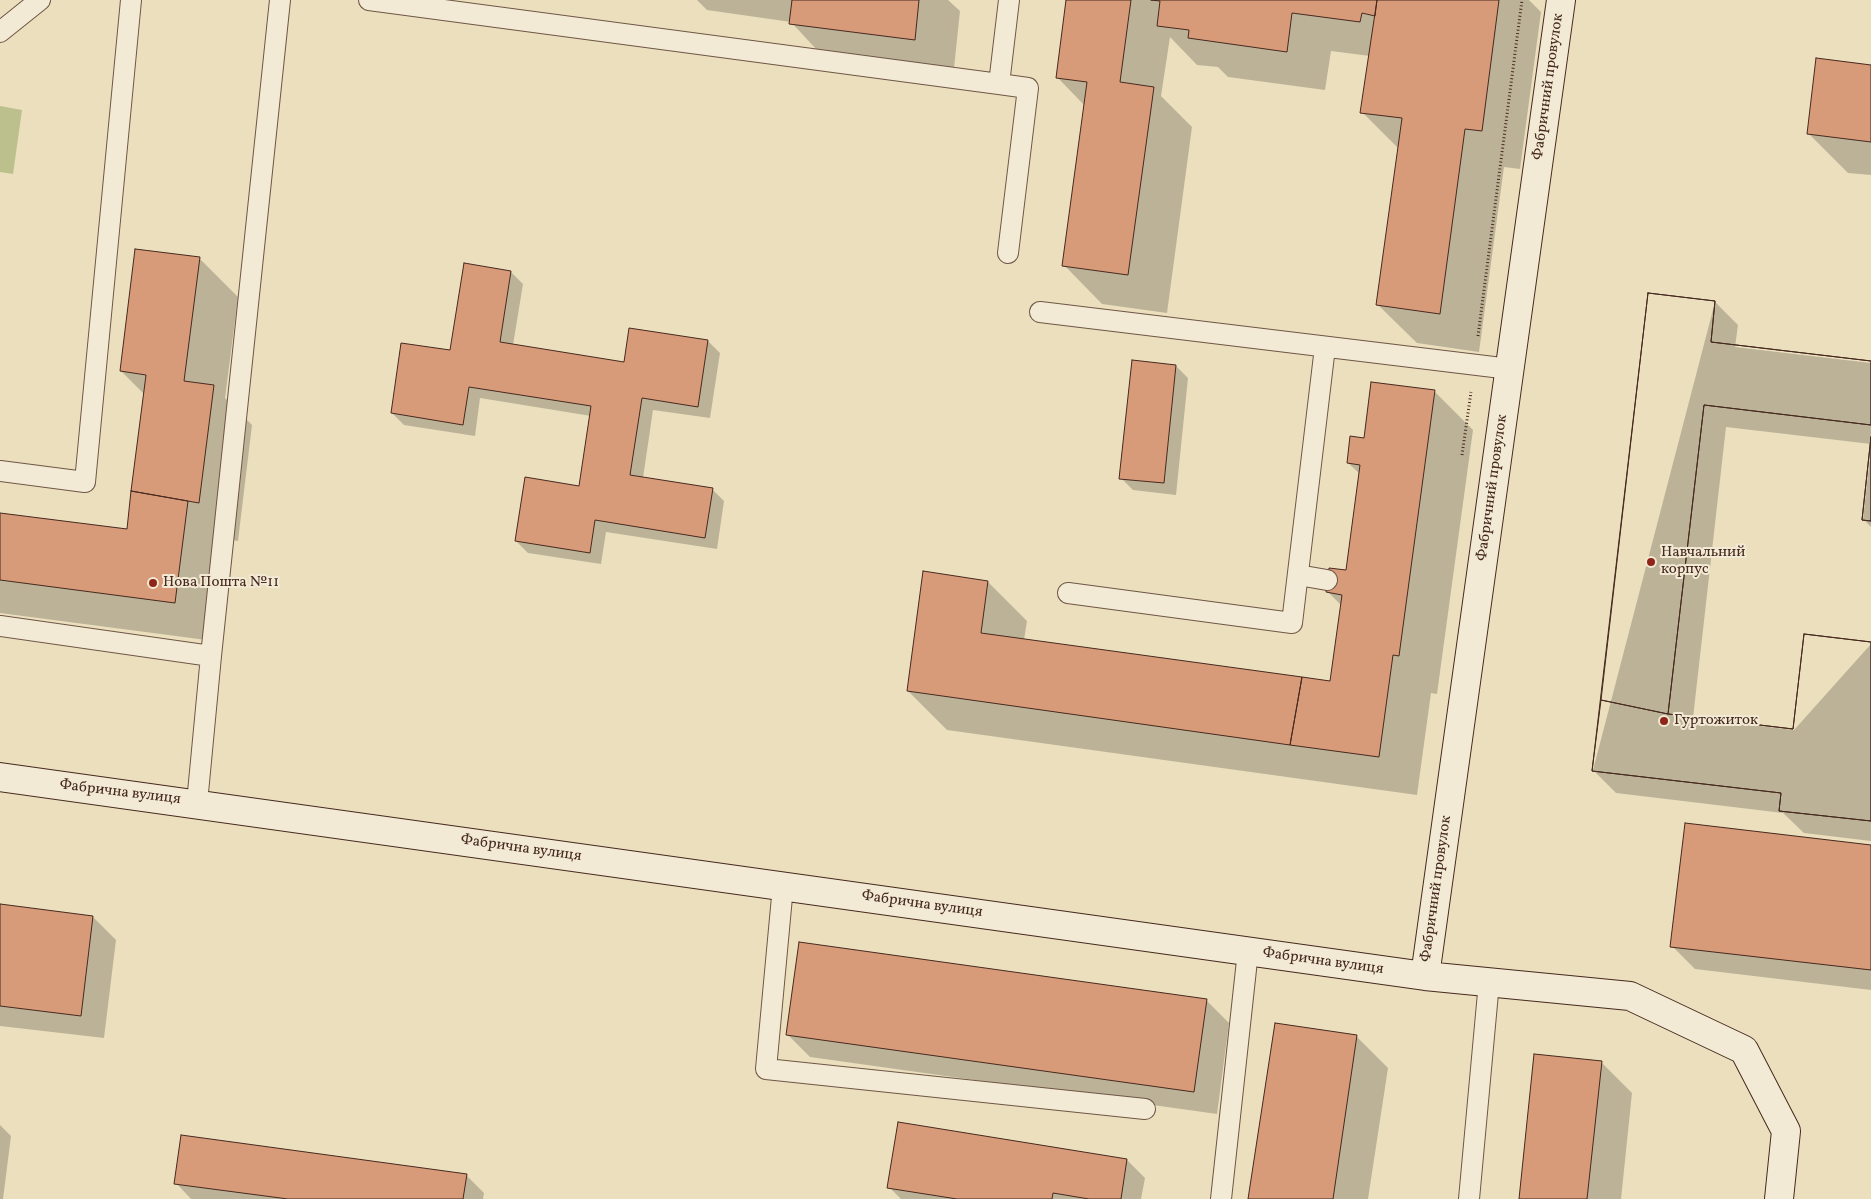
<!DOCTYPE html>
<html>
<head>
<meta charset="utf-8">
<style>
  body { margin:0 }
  canvas { display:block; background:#ebdfbd }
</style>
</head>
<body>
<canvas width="1871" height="1199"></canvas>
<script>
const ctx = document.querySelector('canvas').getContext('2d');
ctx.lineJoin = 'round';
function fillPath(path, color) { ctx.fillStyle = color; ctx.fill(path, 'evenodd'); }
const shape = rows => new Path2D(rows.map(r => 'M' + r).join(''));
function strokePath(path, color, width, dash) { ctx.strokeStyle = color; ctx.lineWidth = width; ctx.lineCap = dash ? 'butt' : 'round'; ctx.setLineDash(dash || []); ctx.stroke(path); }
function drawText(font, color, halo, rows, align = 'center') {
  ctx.font = font + ' Vollkorn,serif'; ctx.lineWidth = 4; ctx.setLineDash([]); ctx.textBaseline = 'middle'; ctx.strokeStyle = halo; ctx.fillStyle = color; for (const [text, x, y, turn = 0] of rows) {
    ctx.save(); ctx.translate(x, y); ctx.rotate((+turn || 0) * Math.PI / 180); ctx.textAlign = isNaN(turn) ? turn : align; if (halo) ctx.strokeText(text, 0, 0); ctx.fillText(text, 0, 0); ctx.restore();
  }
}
fillPath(shape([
  [0,106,22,110,13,174,0,172]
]), '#bcc08d');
fillPath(shape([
  [697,0,948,0,960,11,953,78,829,63,791,22,707,10],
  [1067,0,1529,0,1541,12,1520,169,1504,167,1479,352,1417,343,1378,305,1399,149,1362,112,1370,56,1331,51,1325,90,1228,77,1218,67,1197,65,1170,37,1161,96,1192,127,1167,313,1102,304,1064,265,1085,106,1057,77],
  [1871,66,1871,175,1848,173,1809,134],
  [199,258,238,297,225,398,252,425,238,541,227,539,214,641,0,613,0,514,128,531,145,395,121,371],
  [511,272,523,284,513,345,625,363,708,341,720,353,710,418,653,410,643,478,712,489,724,501,717,549,606,532,601,564,528,553,516,541,580,487,591,416,480,398,475,436,404,425,392,413,451,351],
  [1715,302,1738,325,1735,347,1871,363,1871,444,1726,427,1693,718,1794,730,1871,644,1871,841,1804,833,1783,813,1616,793,1593,770],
  [1176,366,1188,378,1176,495,1133,490,1121,478],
  [1435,392,1473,430,1437,694,1431,693,1417,795,947,730,908,691,988,582,1027,621,1024,640,1331,683,1342,606,1327,591,1347,571,1360,474,1348,463,1365,439],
  [1871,448,1871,527,1863,519],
  [1871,847,1871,990,1695,969,1672,946],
  [0,906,93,917,116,940,104,1038,0,1026],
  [1206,1000,1229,1023,1217,1114,810,1057,787,1034],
  [1276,1024,1357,1037,1388,1068,1368,1199,1249,1199],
  [1601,1062,1632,1093,1621,1199,1520,1199],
  [0,1125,11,1136,3,1199,0,1199],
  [1127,1160,1145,1178,1141,1199,901,1199,889,1187],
  [466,1175,484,1193,483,1199,191,1199,176,1183]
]), '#0003');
const building = shape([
  [792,0,919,0,915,40,789,24,792,0],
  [1066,0,1131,0,1120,82,1154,87,1128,275,1062,266,1087,82,1056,78,1066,0],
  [1151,0,1377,0,1375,16,1362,13,1360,22,1292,13,1287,52,1188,38,1189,30,1157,26,1160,1,1151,0],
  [1377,0,1499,0,1482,131,1465,129,1440,314,1376,305,1402,118,1360,113,1377,0],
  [1816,58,1871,65,1871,142,1807,134,1816,58],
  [135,249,200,257,184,381,214,385,199,503,131,491,146,375,120,371,135,249],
  [464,263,511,271,500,342,624,362,629,328,708,340,698,407,642,398,630,475,713,488,705,538,595,520,590,553,515,541,525,477,579,486,591,406,469,387,463,425,391,413,401,343,450,350,464,263],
  [1648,293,1715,301,1711,342,1871,361,1871,425,1704,405,1668,714,1793,729,1804,634,1871,642,1871,821,1779,811,1781,793,1592,771,1648,293],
  [1648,293,1715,301,1711,342,1871,361,1871,425,1704,405,1668,714,1601,700,1648,293],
  [1132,360,1176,365,1164,483,1119,479,1132,360],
  [1371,382,1435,390,1399,656,1393,655,1379,757,1290,745,1302,677,1330,681,1342,595,1326,592,1329,568,1346,570,1360,465,1347,463,1350,436,1364,438,1371,382],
  [1871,437,1871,521,1862,520,1871,437],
  [1871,437,1871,521,1862,520,1871,437],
  [131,491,188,501,175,603,0,580,0,513,127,529,131,491],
  [923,571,988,581,981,633,1302,677,1290,745,907,691,923,571],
  [1804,634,1871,642,1871,821,1779,811,1781,793,1592,771,1601,700,1668,714,1793,729,1804,634],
  [1685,823,1871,845,1871,970,1670,947,1685,823],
  [0,904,93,916,81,1016,0,1006,0,904],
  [799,942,1207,999,1194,1092,786,1035,799,942],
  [1275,1023,1357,1035,1333,1199,1248,1199,1275,1023],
  [1534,1054,1602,1061,1587,1199,1519,1199,1534,1054],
  [898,1122,1127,1159,1121,1199,1089,1199,1053,1193,1052,1199,957,1199,887,1188,898,1122],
  [181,1135,467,1174,463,1199,288,1199,174,1184,181,1135]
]);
fillPath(building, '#d89b79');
strokePath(building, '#46291f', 1);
const lane = shape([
  [369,0,999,84,1009,0],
  [0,32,40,0],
  [999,84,1028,88,1008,253],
  [1040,312,1510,369],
  [0,471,85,482,131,0],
  [1298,575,1327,580],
  [1068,593,1292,623,1325,347],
  [0,626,211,656,197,803],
  [211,656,280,0],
  [783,886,766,1069,1145,1109],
  [1221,1199,1248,951],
  [1469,1199,1489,982]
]);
const secondary = shape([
  [0,777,1425,976,1630,996,1744,1050,1786,1131,1779,1199],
  [1425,976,1561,0]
]);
strokePath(lane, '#6f5646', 22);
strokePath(secondary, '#46291f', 30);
strokePath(shape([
  [1478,336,1522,0],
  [1462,455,1471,392]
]), '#46291f', 3, [1, 2.5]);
strokePath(lane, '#f2ead4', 20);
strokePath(secondary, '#f2ead4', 28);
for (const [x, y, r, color] of [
  [1651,562,5,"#8f2418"],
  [153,583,5,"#8f2418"],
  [1664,721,5,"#8f2418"]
]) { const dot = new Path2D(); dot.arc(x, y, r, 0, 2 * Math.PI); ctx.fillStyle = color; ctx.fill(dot); strokePath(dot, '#f2ead4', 2); }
drawText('15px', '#46291f', '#f2ead4', [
  ["Фабричний провулок",1549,87,-82],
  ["Фабричний провулок",1493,488,-82],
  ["Фабрична вулиця",120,793,7],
  ["Фабрична вулиця",521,849,8],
  ["Фабричний провулок",1437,889,-82],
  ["Фабрична вулиця",922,905,8],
  ["Фабрична вулиця",1323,962,8]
]);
drawText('15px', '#46291f', '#f2ead4', [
  ["Навчальний",1661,553],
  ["корпус",1661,570],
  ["Нова Пошта №11",163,583],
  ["Гуртожиток",1674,721]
], 'left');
</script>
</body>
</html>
